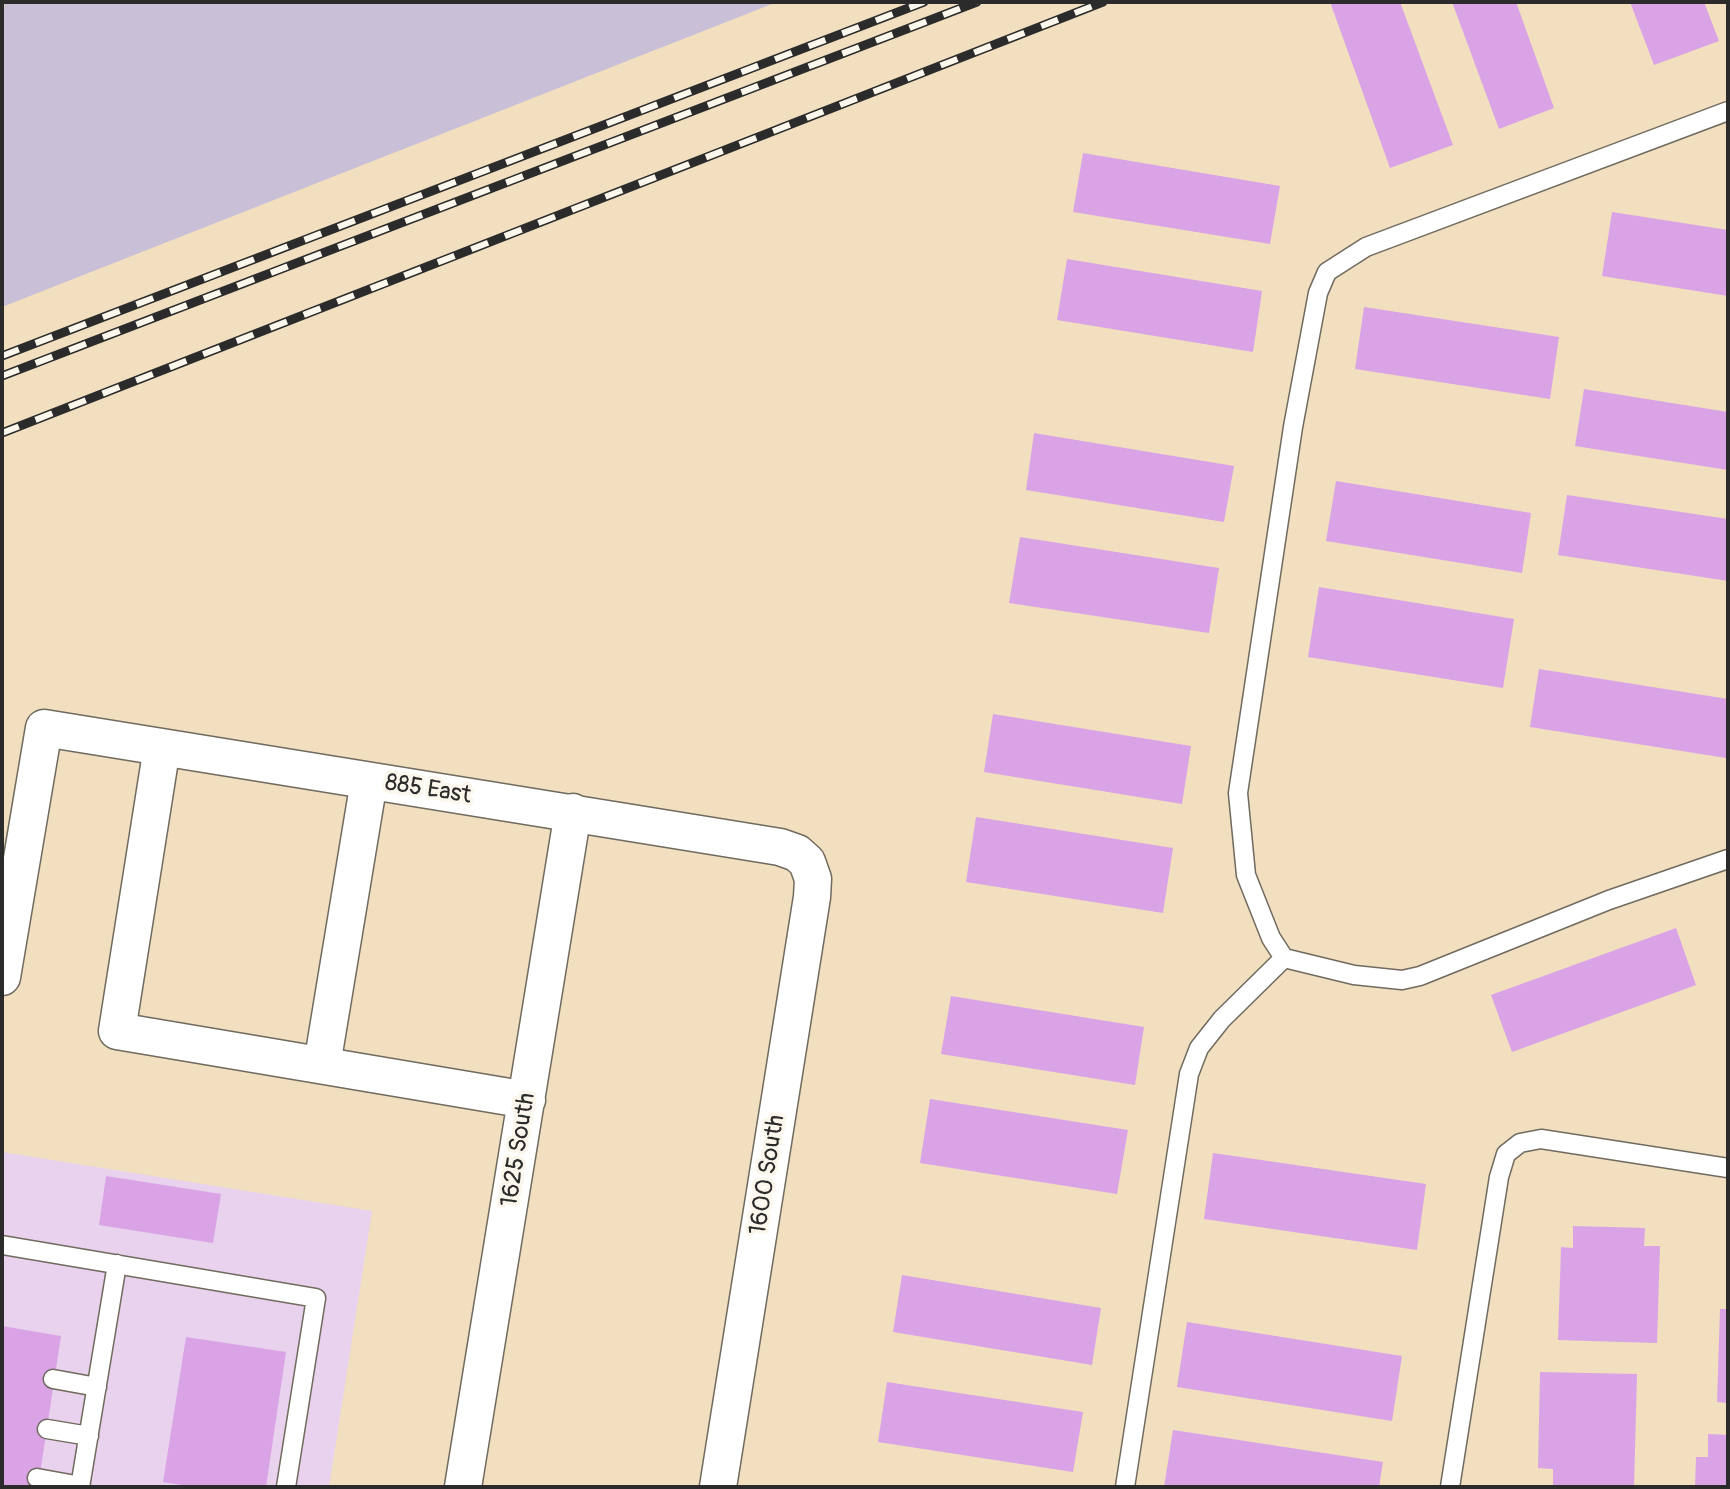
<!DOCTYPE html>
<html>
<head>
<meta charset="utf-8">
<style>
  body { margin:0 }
  #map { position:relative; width:1730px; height:1489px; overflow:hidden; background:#f1dfc0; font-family:Pangolin,sans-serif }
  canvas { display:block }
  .frame { position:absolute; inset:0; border:4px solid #2b2b2b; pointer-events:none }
</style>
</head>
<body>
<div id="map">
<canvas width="1730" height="1489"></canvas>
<div class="frame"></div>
</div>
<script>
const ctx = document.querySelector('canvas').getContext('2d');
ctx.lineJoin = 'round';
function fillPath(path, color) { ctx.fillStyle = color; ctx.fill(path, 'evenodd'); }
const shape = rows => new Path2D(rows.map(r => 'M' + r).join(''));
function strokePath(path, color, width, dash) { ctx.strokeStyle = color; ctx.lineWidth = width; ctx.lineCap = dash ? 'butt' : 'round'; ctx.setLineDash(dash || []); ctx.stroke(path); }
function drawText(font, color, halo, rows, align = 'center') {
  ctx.font = font + ' Pangolin,sans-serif'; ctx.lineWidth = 7; ctx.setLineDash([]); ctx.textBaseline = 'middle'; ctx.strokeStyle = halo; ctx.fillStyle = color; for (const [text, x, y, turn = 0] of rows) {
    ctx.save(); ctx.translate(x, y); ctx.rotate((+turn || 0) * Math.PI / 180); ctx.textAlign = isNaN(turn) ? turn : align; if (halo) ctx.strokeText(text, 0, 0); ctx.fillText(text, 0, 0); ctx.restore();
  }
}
fillPath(shape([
  [2,1152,372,1211,329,1487,2,1487]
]), '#e9d2ed');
fillPath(shape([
  [5,2,777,2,2,307,2,23]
]), '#c9bfd7');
fillPath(shape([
  [1330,2,1400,2,1453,145,1390,168],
  [1452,2,1516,2,1554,108,1499,129],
  [1630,2,1704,2,1719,41,1654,65],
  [1083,153,1280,186,1270,244,1073,212],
  [1612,212,1728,230,1728,296,1602,276],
  [1067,259,1262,291,1253,352,1057,320],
  [1364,307,1559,337,1550,399,1355,369],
  [1584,389,1728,412,1728,470,1575,446],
  [1034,433,1234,466,1224,522,1026,490],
  [1336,481,1531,513,1522,573,1326,541],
  [1567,495,1728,519,1728,581,1558,555],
  [1020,537,1219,568,1209,633,1009,603],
  [1319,587,1514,619,1503,688,1308,657],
  [1539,669,1728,699,1726,758,1530,727],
  [993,714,1191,746,1182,804,984,772],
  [976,817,1173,848,1163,913,966,882],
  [1676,928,1696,985,1512,1052,1491,995],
  [951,996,1144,1027,1135,1085,941,1054],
  [930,1099,1128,1130,1117,1194,920,1163],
  [1213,1153,1426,1184,1417,1250,1204,1219],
  [106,1176,221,1194,213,1243,99,1225],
  [1573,1226,1645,1228,1644,1246,1660,1246,1657,1343,1558,1340,1561,1247,1573,1248],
  [902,1275,1101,1308,1092,1365,893,1332],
  [1720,1309,1728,1309,1728,1403,1717,1402],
  [1187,1322,1402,1356,1392,1421,1177,1387],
  [2,1326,61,1336,38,1487,2,1487],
  [186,1337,286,1352,266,1487,194,1487,163,1482],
  [1540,1372,1637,1374,1634,1487,1553,1487,1553,1469,1538,1468],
  [887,1382,1083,1412,1073,1472,878,1442],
  [1173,1430,1383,1462,1379,1487,1164,1487],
  [1708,1434,1728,1435,1728,1487,1695,1487,1696,1457,1708,1457]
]), '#d9a3e6');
const service = shape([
  [1284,958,1354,975,1402,980,1420,976,1609,900,1728,859],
  [2,1245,316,1298,286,1487],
  [53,1379,97,1387],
  [47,1429,89,1436],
  [37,1478,81,1486],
  [80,1487,117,1264],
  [1125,1487,1189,1074,1199,1048,1222,1019,1284,958,1271,938,1246,875,1238,793,1293,427,1318,293,1327,272,1366,247,1728,111],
  [1450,1487,1499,1177,1506,1154,1520,1143,1541,1139,1728,1168]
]);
const minor = shape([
  [162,747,117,1031,527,1100],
  [2,977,44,728,780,847,797,853,807,862,813,879,812,897,718,1487],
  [322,1065,369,781],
  [463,1487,573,812]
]);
strokePath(service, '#706a5f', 21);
strokePath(minor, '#706a5f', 39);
strokePath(service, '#fff', 18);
strokePath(minor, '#fff', 36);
const rail = shape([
  [2,356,924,2],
  [2,376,977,2],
  [2,433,1103,2]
]);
strokePath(rail, '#2b2b2b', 9);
strokePath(rail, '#fbf7ec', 6, [18]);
drawText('24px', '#2b2b2b', '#fbf7ec', [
  ["885 East",428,790,9],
  ["1625 South",519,1150,-81],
  ["1600 South",768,1175,-81]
]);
</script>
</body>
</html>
